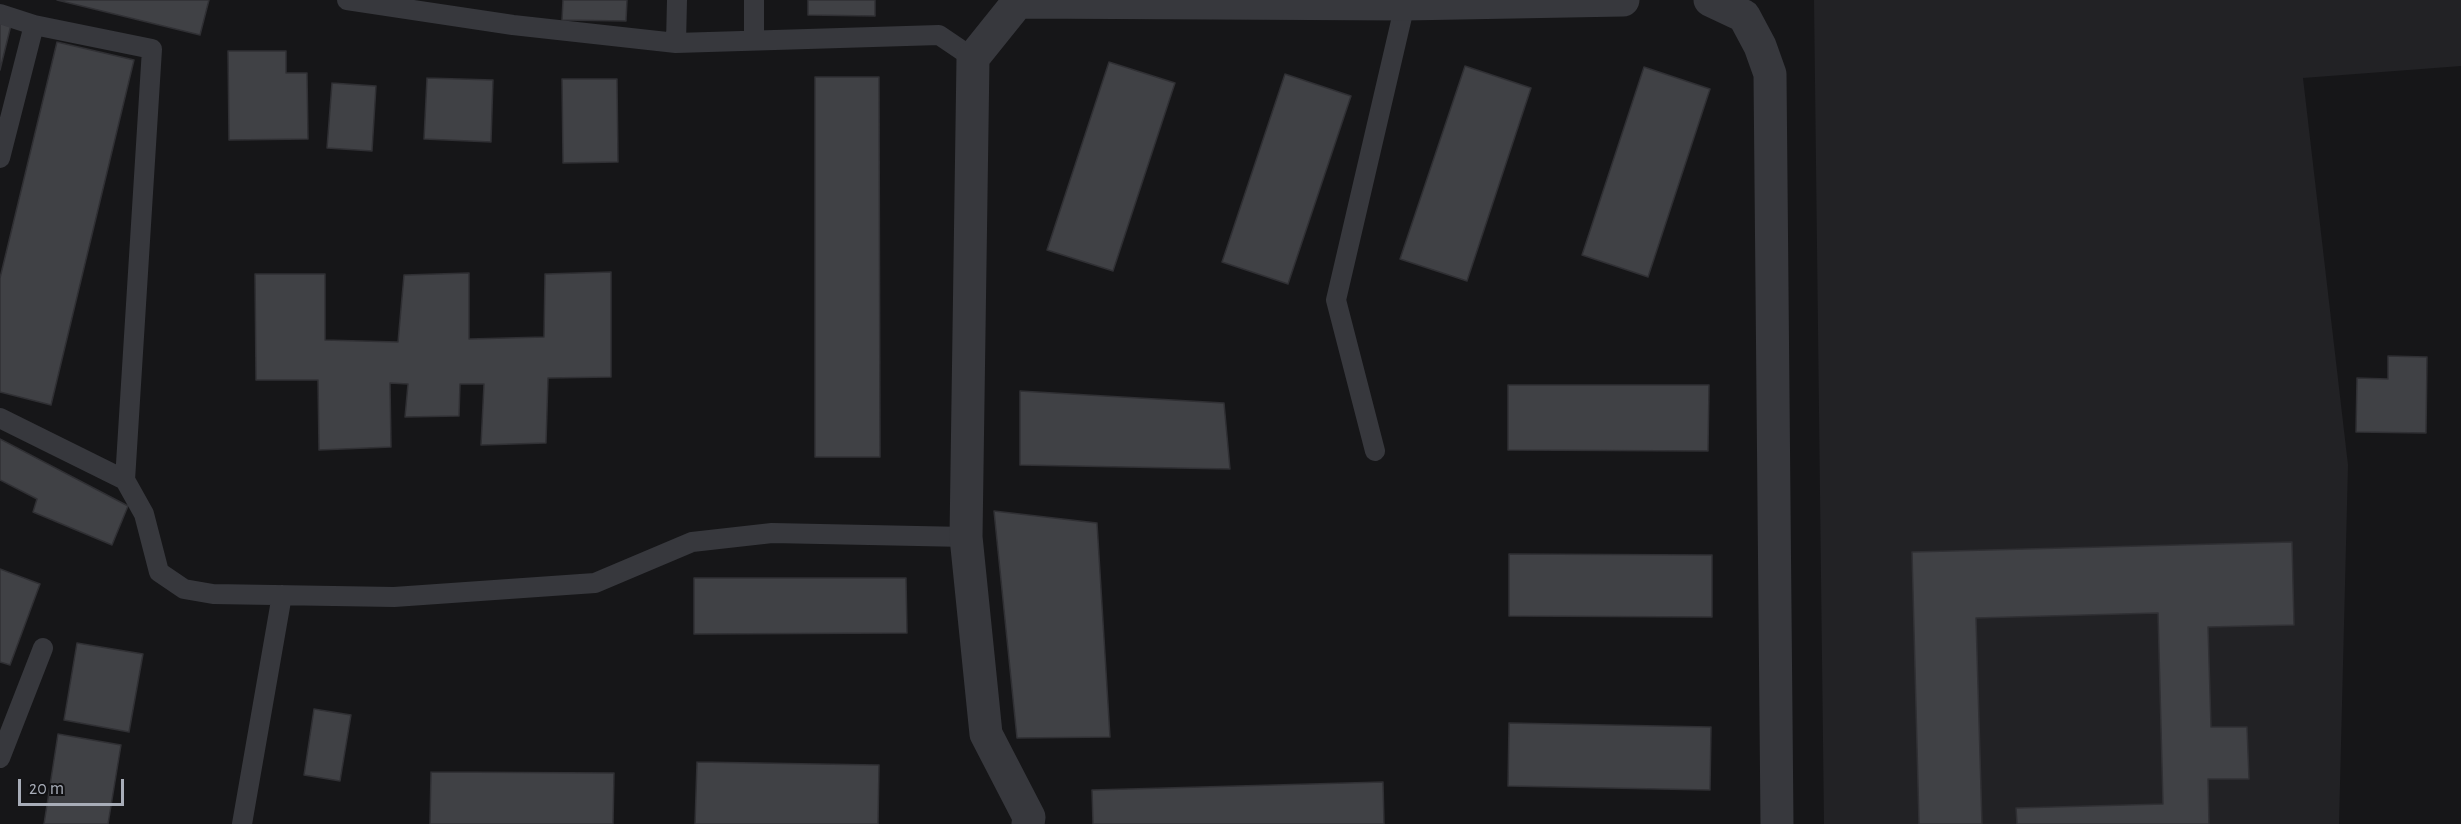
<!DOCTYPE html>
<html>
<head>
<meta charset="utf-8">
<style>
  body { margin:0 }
  #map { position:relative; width:2461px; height:824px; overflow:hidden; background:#161618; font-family:"Alegreya Sans",sans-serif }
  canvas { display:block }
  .scale { position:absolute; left:18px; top:779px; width:106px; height:27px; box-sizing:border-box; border:3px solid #a8adb8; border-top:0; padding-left:8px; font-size:18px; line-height:21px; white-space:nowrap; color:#a8adb8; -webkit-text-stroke:4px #111113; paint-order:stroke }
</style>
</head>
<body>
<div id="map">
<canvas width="2461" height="824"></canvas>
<div class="scale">20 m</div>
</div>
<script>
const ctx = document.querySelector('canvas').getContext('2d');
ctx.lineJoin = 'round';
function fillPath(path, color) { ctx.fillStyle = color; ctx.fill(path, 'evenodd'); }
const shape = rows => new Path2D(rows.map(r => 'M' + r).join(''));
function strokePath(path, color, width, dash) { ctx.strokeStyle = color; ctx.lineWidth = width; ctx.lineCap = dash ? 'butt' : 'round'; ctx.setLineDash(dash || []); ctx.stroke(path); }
fillPath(shape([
  [1814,0,2461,0,2461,66,2303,78,2348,465,2339,824,1824,824]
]), '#222225');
const building = shape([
  [57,0,209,0,200,35,57,0],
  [563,0,627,0,626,21,562,20,563,0],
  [808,0,875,0,875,16,808,15,808,0],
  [0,22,11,25,0,70,0,22],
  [57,42,134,60,51,405,0,392,0,278,57,42],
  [228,51,286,51,286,73,307,73,308,139,229,140,228,51],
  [1109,62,1175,83,1113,271,1047,250,1109,62],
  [1465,66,1531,88,1467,281,1400,259,1465,66],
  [1644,67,1710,89,1648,277,1582,255,1644,67],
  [1285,74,1351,96,1288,284,1222,262,1285,74],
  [815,77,879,77,880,457,815,457,815,77],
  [427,78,493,80,491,142,424,139,427,78],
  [562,79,617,79,618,162,563,163,562,79],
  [332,83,376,86,372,151,327,148,332,83],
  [611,272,611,377,548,378,546,443,481,445,484,384,460,384,459,416,405,417,408,384,390,383,391,447,319,450,318,380,256,380,255,274,325,274,325,340,398,342,404,275,469,273,469,339,544,337,545,274,611,272],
  [2388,356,2427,357,2426,433,2356,432,2357,378,2388,379,2388,356],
  [1508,385,1709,385,1708,451,1508,450,1508,385],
  [1020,391,1224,403,1230,469,1020,465,1020,391],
  [0,439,128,506,112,545,33,512,37,499,0,480,0,439],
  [994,511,1097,523,1110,737,1017,738,994,511],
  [2292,542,2294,625,2208,627,2211,727,2247,727,2249,779,2208,779,2209,824,2017,824,2016,808,2163,804,2158,613,1976,618,1982,824,1919,824,1912,552,2292,542],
  [1509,554,1712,555,1712,617,1509,616,1509,554],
  [0,569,40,584,10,665,0,662,0,569],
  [694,578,906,578,907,633,694,634,694,578],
  [77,643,143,654,129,732,64,720,77,643],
  [314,709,351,715,340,781,304,775,314,709],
  [1509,723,1711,727,1710,790,1508,786,1509,723],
  [58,734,121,745,108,824,44,824,58,734],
  [697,762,879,765,878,824,695,824,697,762],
  [431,772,614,773,613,824,430,824,431,772],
  [1383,782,1384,824,1093,824,1092,790,1383,782]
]);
fillPath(building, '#404145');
strokePath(building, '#303034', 1.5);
strokePath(shape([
  [347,0,513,25,676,43,939,35,973,58],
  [754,0,754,40],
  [0,14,34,25],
  [676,43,677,0],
  [0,158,34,25,152,49,125,480],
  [0,418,125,480,144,514,159,572,184,589,213,594,394,597,595,583,692,542,772,533,966,537],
  [1375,451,1336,300,1405,4],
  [0,758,43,648],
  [242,824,282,595]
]), '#37383d', 20);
strokePath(shape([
  [1710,0,1744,16,1760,46,1770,74,1777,824],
  [1028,824,1029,817,986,734,966,537,973,58,1018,2,1405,4,1623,0]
]), '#37383d', 33);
</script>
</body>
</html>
